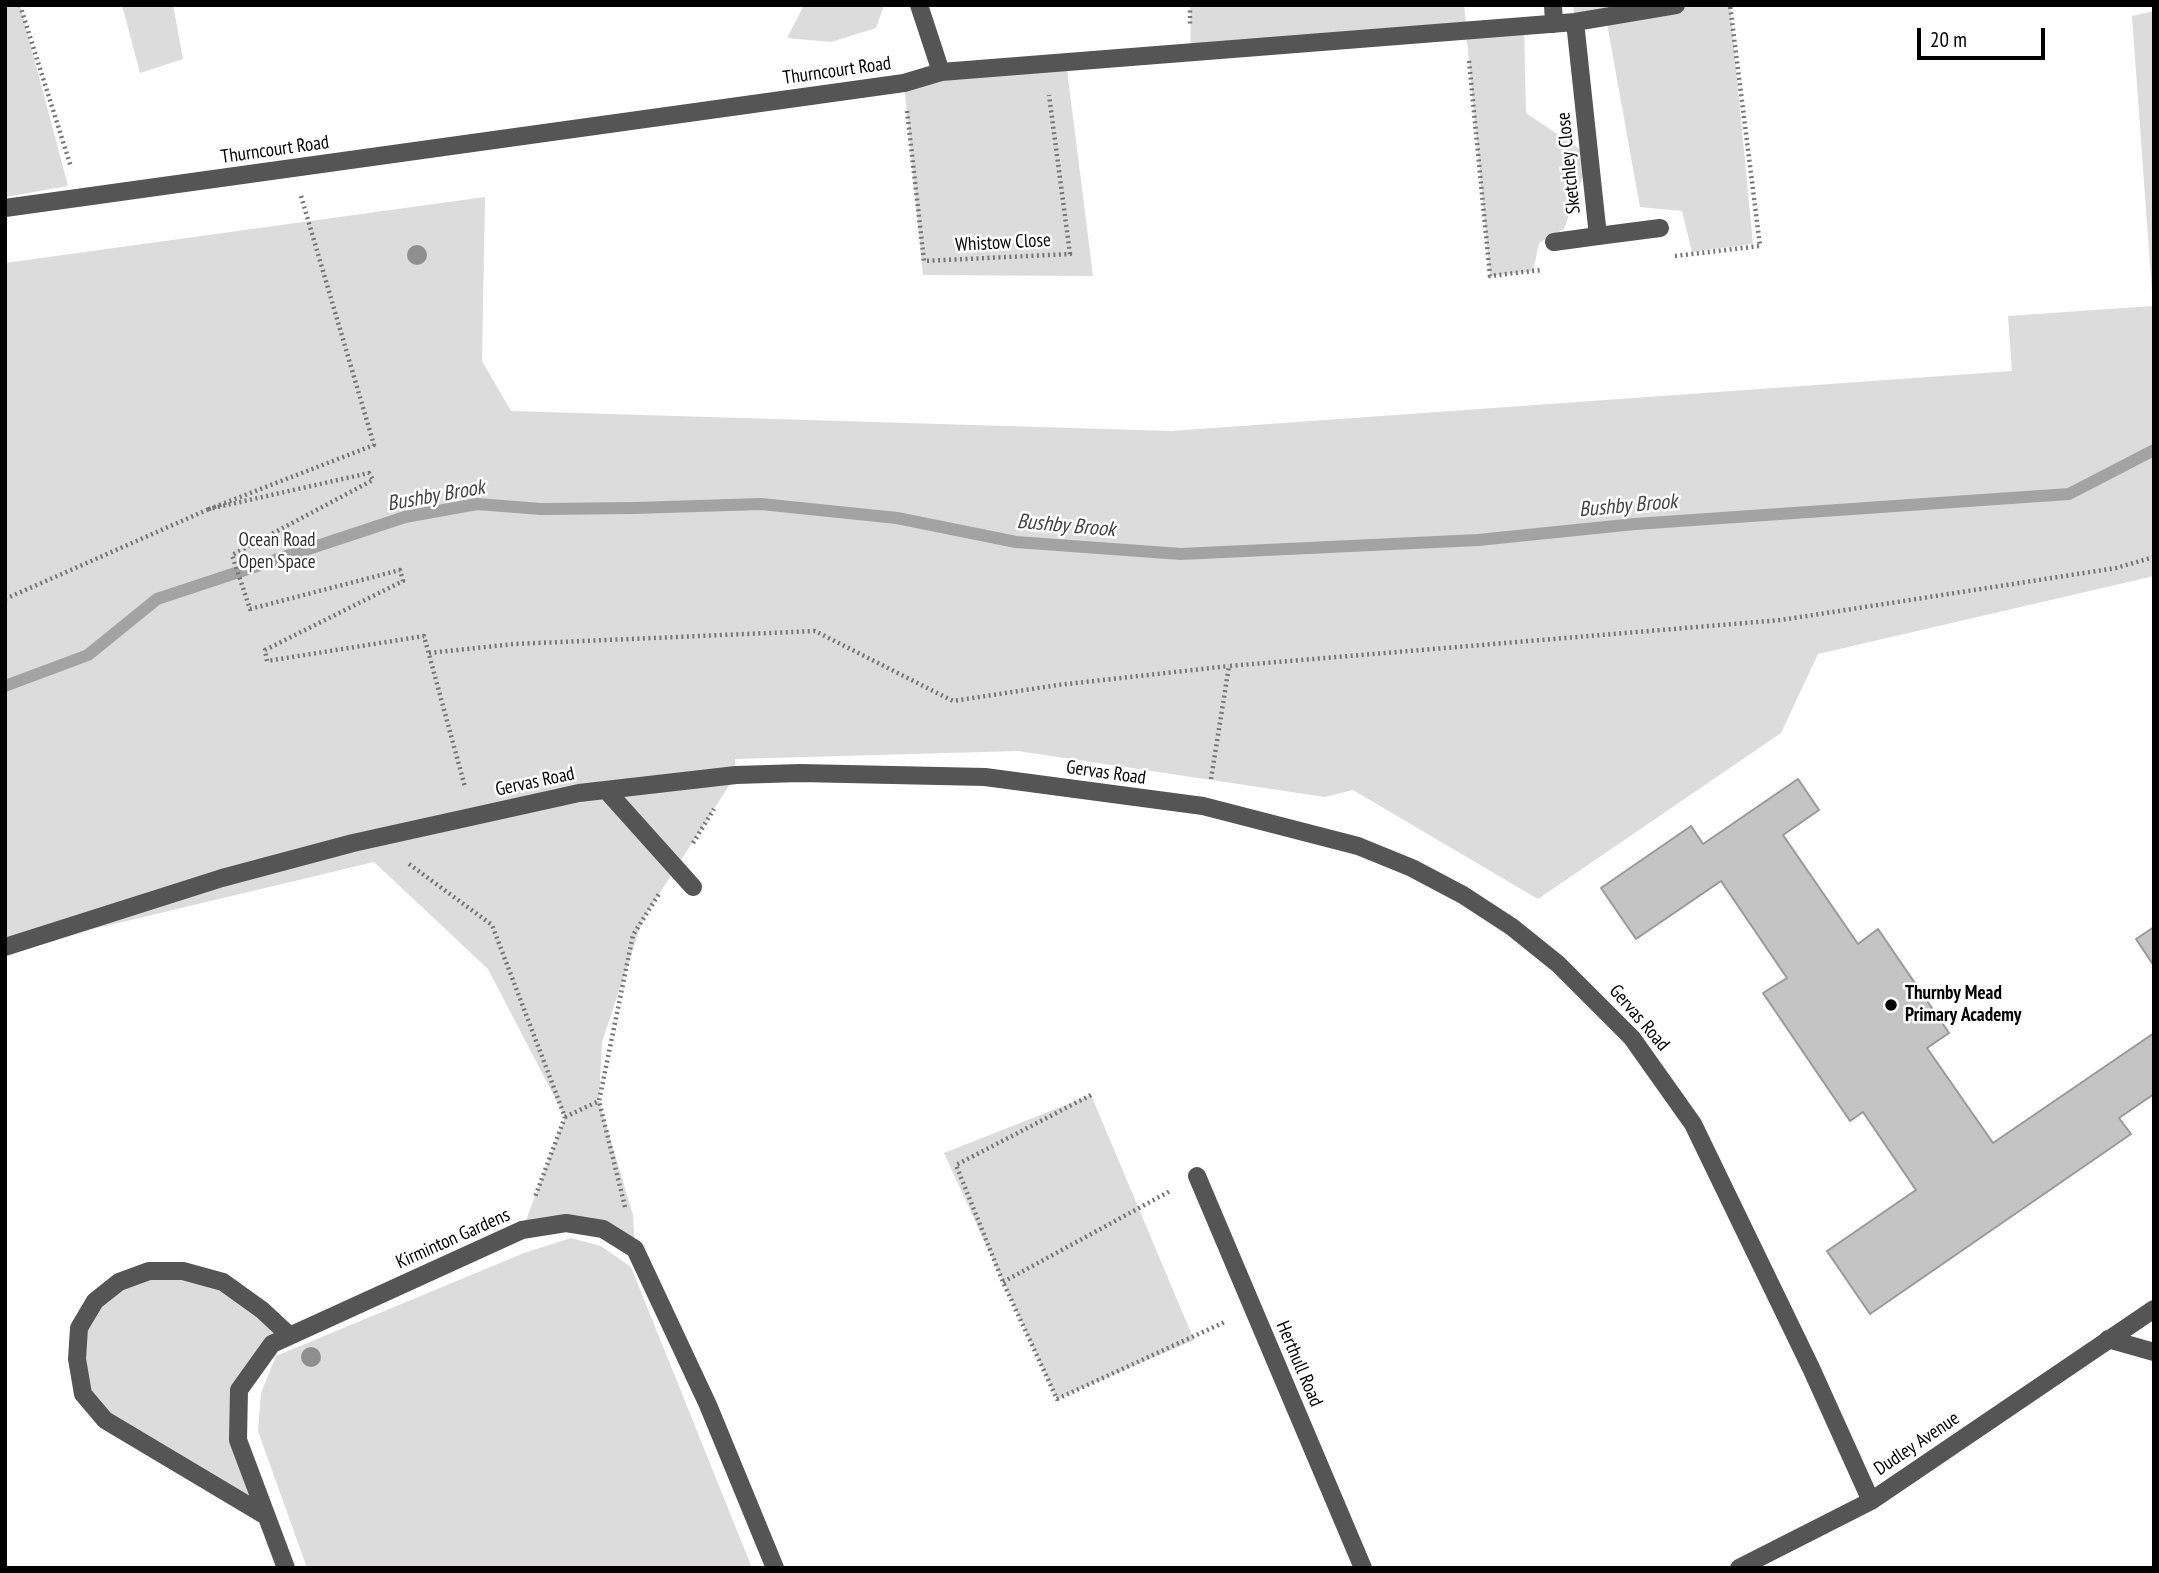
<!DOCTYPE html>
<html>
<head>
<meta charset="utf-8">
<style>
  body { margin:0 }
  #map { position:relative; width:2159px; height:1573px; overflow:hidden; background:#fff; font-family:"PT Sans Narrow",sans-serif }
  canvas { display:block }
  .frame { position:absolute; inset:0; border:7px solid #000; pointer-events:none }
  .scale { position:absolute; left:1917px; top:28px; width:128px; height:32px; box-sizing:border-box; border:4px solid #000; border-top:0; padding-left:9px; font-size:21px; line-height:24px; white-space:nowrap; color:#000; -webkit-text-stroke:5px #fff; paint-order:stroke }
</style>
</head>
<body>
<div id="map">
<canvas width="2159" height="1573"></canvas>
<div class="frame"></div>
<div class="scale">20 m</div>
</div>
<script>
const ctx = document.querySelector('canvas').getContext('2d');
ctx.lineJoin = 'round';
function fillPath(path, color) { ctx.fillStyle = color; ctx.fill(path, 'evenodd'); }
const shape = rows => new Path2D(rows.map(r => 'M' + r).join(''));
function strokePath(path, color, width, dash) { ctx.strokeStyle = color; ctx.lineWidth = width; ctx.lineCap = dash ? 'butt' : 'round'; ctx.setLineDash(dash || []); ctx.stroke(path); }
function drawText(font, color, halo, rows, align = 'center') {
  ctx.font = font + ' "PT Sans Narrow",sans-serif'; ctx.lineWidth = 5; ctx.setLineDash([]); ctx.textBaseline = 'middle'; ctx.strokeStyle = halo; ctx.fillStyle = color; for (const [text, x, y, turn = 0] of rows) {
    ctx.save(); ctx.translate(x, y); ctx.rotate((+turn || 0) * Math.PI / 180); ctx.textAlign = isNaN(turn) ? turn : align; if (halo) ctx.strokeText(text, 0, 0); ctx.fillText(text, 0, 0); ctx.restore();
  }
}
fillPath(shape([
  [5,5,20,5,68,186,5,197],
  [122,5,173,5,183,59,140,73],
  [804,5,884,5,876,28,831,42,787,38],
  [1190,5,1464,5,1467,31,1524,27,1526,113,1590,156,1564,229,1539,243,1533,271,1490,276,1466,31,1191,53],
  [1573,5,1730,5,1753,244,1692,252,1682,211,1640,207,1606,18,1575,22],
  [2154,11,2154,576,1818,654,1781,733,1538,899,1353,790,1325,797,1018,751,735,759,736,775,643,919,602,1042,599,1101,633,1215,635,1249,603,1229,525,1223,565,1117,488,969,374,862,5,950,5,263,485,197,482,361,511,411,1171,431,2012,371,2008,316,2153,306,2132,16],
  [1066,62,1093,276,923,275,904,83],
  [1091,1095,1194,1340,1057,1399,944,1153],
  [571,1238,601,1246,631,1267,752,1568,307,1568,258,1431,261,1393,276,1356,524,1253],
  [155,1271,223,1282,284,1331,239,1390,238,1440,266,1516,93,1405,77,1359,95,1301]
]), '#dcdcdc');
strokePath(shape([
  [5,686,88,655,157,599,405,517,477,504,541,509,635,508,761,504,897,518,1016,542,1181,554,1478,540,1635,524,2069,494,2154,450]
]), '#a3a3a3', 12);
const building = shape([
  [1798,779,1819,810,1783,835,1858,944,1878,929,1949,1033,1927,1048,1993,1143,2154,1033,2154,1094,2119,1118,2131,1134,1870,1314,1827,1251,1916,1190,1863,1112,1850,1121,1763,993,1787,978,1721,881,1636,939,1601,888,1691,826,1703,844,1798,779],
  [2154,927,2154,966,2136,939,2154,927]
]);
fillPath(building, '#c4c4c4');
strokePath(building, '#999', 2);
strokePath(shape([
  [20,5,71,167],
  [1190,5,1190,24],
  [1469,61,1490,276,1541,270],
  [907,111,924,261,1070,254,1049,95],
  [301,196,374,445,209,509,369,473,373,480,232,555,250,609,400,570,403,581,265,650,267,661,424,636,465,787],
  [1675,256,1760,246,1730,5],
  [5,599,209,509],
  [429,653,514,644,815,631,953,701,1058,685,1229,666],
  [1211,779,1229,666,1781,620,2116,568,2154,557],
  [693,843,714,809],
  [409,864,492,925,565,1117,535,1197],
  [1091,1095,956,1165,1003,1282,1057,1399,1227,1321],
  [565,1117,599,1101],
  [625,1207,599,1101,633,935,659,894],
  [1003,1282,1172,1190]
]), '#777', 4.5, [2, 3.5]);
strokePath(shape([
  [919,5,941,72],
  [1553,5,1554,24],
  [1575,22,1598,236,1660,228],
  [5,208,904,83,941,72,1575,22,1676,5],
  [1554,242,1598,236],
  [606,790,693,887],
  [5,947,222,878,353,843,579,793,736,775,800,773,985,777,1203,806,1358,846,1412,868,1463,895,1512,927,1558,964,1632,1038,1693,1124,1811,1368,1871,1501],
  [1197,1176,1363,1568],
  [2108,1339,2154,1352],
  [266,1516,105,1420,83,1394,77,1359,79,1328,95,1301,119,1282,149,1271,183,1271,223,1282,262,1310,290,1336],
  [286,1568,238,1440,239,1390,272,1344,522,1230,566,1223,603,1229,635,1249,708,1405,775,1568],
  [1739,1568,1871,1501,2154,1309]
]), '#555', 18);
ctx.fillStyle = '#8f8f8f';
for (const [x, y] of [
  [417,255],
  [311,1357]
]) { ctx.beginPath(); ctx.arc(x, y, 10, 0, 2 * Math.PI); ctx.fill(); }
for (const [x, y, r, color] of [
  [1891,1005,7,"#000"]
]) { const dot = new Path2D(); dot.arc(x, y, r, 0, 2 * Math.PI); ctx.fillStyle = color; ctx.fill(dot); strokePath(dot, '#fff', 2.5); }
drawText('19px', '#000', '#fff', [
  ["Thurncourt Road",837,71,-8],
  ["Thurncourt Road",275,150,-8],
  ["Sketchley Close",1569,163,-96],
  ["Whistow Close",1003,243,-3],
  ["Gervas Road",1106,773,8],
  ["Gervas Road",535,782,-12],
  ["Gervas Road",1639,1018,49],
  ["Kirminton Gardens",453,1239,-24],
  ["Herthull Road",1299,1364,67],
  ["Dudley Avenue",1917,1444,-34]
]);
drawText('19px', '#333', '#fff', [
  ["Ocean Road",277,541],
  ["Open Space",277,563]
]);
drawText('bold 19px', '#000', '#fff', [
  ["Thurnby Mead",1905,994],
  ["Primary Academy",1905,1016]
], 'left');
drawText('italic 21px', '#444', '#fff', [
  ["Bushby Brook",436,496,-10],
  ["Bushby Brook",1628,506,-5],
  ["Bushby Brook",1066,526,5]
]);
</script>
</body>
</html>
